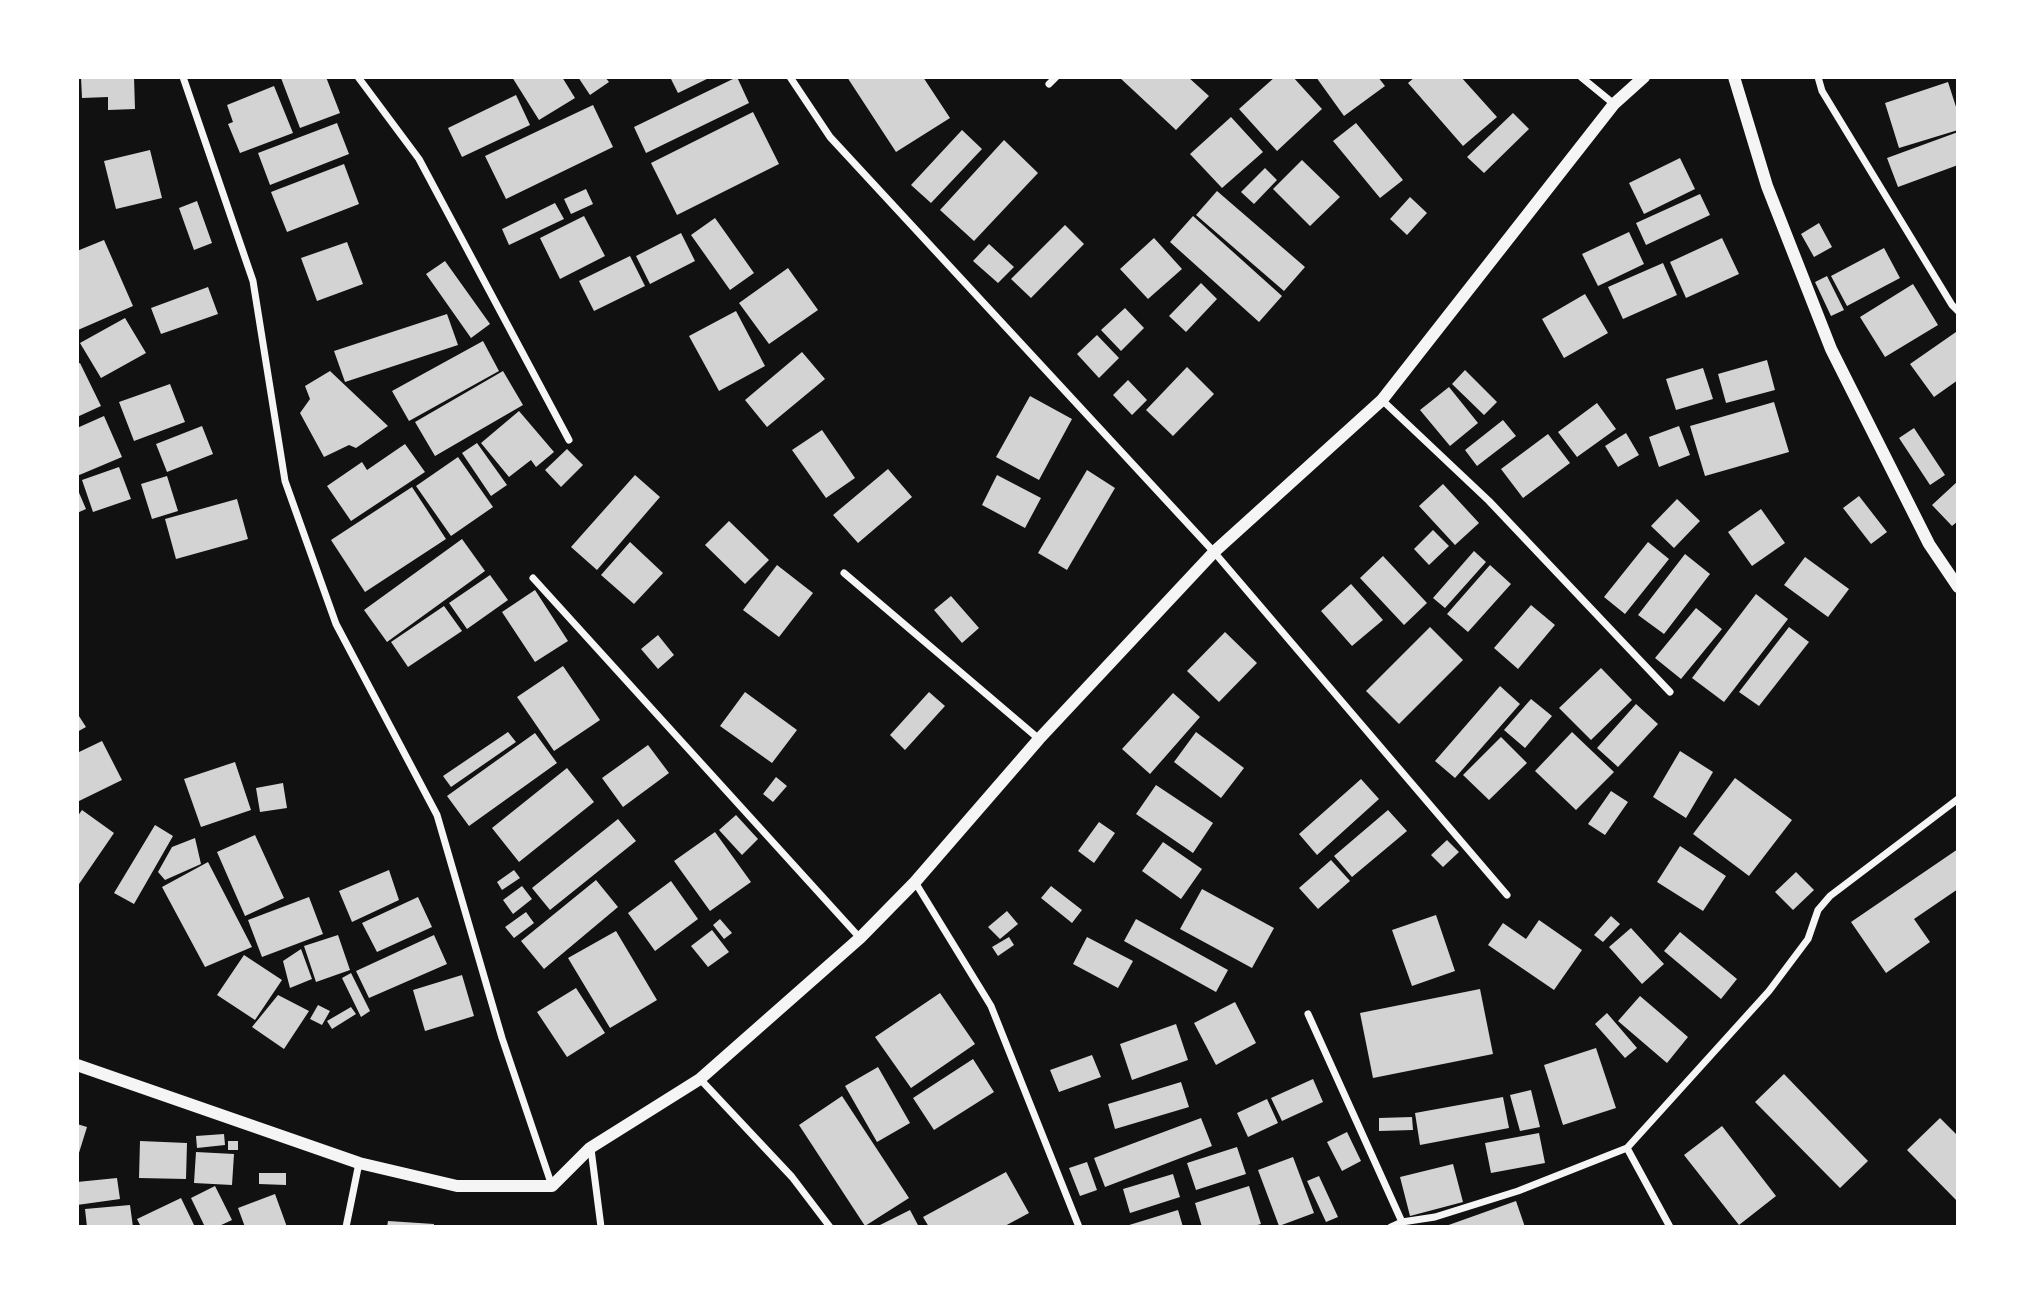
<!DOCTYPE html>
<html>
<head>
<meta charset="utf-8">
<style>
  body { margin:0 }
  #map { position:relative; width:2035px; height:1304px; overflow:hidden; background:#111; font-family:Helvetica,sans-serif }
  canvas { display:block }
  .frame { position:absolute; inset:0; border:79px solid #fff; pointer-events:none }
</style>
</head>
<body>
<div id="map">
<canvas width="2035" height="1304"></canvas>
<div class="frame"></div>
</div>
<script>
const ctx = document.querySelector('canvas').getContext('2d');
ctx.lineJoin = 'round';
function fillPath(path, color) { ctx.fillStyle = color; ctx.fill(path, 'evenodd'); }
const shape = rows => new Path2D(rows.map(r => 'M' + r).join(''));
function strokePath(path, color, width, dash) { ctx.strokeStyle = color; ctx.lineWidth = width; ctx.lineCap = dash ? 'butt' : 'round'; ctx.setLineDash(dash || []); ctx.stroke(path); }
fillPath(shape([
  [81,77,134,77,135,109,108,110,108,97,82,98],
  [284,77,326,77,340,113,300,128,281,78],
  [512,77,562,77,575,98,539,120],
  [578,77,605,77,609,82,590,95],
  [670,77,711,77,678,93],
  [737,77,749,103,646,153,634,127],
  [847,77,923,77,950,118,896,152],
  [1119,77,1188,77,1209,96,1176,130],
  [1275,77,1293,77,1322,109,1277,151,1239,109],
  [1316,77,1378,77,1385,86,1344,116],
  [1415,77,1461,77,1497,117,1463,146,1408,83],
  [1948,82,1958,113,1958,130,1899,148,1885,103],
  [274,86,293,133,240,153,228,124,233,122,227,105],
  [516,95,530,125,462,157,448,128],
  [593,105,613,147,506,199,485,156],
  [753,112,779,164,677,215,651,163],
  [1513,113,1529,129,1484,173,1467,157],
  [1231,117,1263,152,1222,188,1190,154],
  [337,123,349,154,270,185,258,153],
  [1356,123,1403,180,1380,198,1333,141],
  [962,130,982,149,931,203,911,185],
  [1958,132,1958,165,1898,187,1887,158],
  [1004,140,1038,173,974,241,940,210],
  [150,150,162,198,116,209,104,161],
  [1680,158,1695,189,1644,214,1629,183],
  [1302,160,1340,197,1310,226,1273,189],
  [344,164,359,204,287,232,271,192],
  [1265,168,1277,180,1254,204,1241,192],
  [586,189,593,204,571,214,564,199],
  [1217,191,1305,267,1284,291,1196,215],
  [1700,194,1710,215,1646,245,1636,223],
  [1410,197,1427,213,1407,235,1390,219],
  [197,201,212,243,194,250,179,208],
  [555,203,564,219,509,245,502,229],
  [584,216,605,256,560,279,540,238],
  [1193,216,1282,296,1259,322,1170,242],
  [715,218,754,273,730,290,691,235],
  [1819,223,1832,247,1814,257,1801,234],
  [1065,225,1084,244,1031,298,1011,279],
  [1629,232,1644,264,1598,286,1582,254],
  [681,233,695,261,650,284,636,256],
  [1154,238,1182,269,1148,299,1120,269],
  [1722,238,1739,274,1686,298,1670,262],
  [104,240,133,306,78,330,77,251],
  [347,242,363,284,317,301,301,258],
  [989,244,1014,267,998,283,973,261],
  [1884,248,1900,278,1847,306,1831,276],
  [630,256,645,286,594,311,579,281],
  [445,261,490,324,471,338,426,274],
  [1663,263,1677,295,1623,319,1608,287],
  [788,268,818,310,769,344,739,303],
  [1827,276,1844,310,1831,316,1815,282],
  [1201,283,1217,299,1186,332,1169,316],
  [1913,284,1938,325,1885,357,1860,317],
  [208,287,218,314,161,334,151,308],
  [1585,294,1608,333,1564,358,1542,319],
  [1125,308,1144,328,1121,351,1101,330],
  [736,311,765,366,719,391,689,336],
  [447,314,458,345,345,382,334,351],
  [125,318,146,353,101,378,80,343],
  [1956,332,1958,335,1958,380,1934,397,1910,364],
  [1097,335,1119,358,1099,378,1077,354],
  [483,341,499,371,409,421,392,391],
  [802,352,825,379,767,427,745,400],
  [1767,360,1775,390,1726,403,1718,374],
  [80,363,101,406,77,417,77,364],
  [1187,367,1214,394,1173,436,1146,410],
  [1703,368,1713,399,1676,410,1666,379],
  [1465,370,1497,402,1484,415,1452,384],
  [330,371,388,426,356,448,349,445,324,457,300,413,310,399,305,386],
  [503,371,523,405,435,456,415,422],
  [1128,380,1147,400,1132,415,1113,395],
  [170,384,185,422,134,441,119,402],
  [1449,387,1478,423,1450,446,1420,410],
  [1030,396,1072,419,1039,480,996,457],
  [1774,402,1789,452,1705,476,1690,426],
  [1597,403,1616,429,1577,457,1558,432],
  [519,411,554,452,536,467,531,460,509,477,481,443],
  [104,416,122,457,77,476,77,428],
  [1503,420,1516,436,1477,466,1465,450],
  [202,426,213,454,167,472,156,444],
  [1679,426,1690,455,1659,467,1649,437],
  [1914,428,1945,475,1930,485,1899,438],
  [822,430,855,478,826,498,792,450],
  [1626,433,1639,455,1618,467,1605,446],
  [1548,434,1570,463,1523,498,1501,469],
  [477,443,507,485,491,496,462,453],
  [405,444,425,472,351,521,327,486,362,462,367,470],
  [567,449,583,465,561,487,545,470],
  [458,457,493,507,451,536,416,486],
  [119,467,131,499,93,512,82,480],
  [888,469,912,497,858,543,833,515],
  [1087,470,1115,488,1067,570,1038,553],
  [635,475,660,497,597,570,571,547],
  [997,475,1041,498,1025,528,982,505],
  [167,476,178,511,152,519,141,484],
  [1958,481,1958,521,1952,526,1932,505],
  [1443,484,1479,523,1455,545,1419,506],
  [412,487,446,539,365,592,331,540],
  [77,488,86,509,77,513],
  [1859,496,1887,532,1871,544,1843,508],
  [237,499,248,539,176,559,165,519],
  [1677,499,1700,521,1674,548,1651,526],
  [1761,509,1785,543,1752,566,1728,532],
  [729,521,769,560,745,584,705,545],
  [1433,530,1449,546,1429,565,1414,549],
  [462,539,485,571,387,642,364,610],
  [630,542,663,573,634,604,601,575],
  [1648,542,1669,559,1625,614,1604,597],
  [1474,551,1486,562,1445,608,1433,598],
  [1685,554,1710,574,1664,634,1638,615],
  [1383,556,1427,603,1404,625,1360,578],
  [1805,557,1849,589,1828,617,1784,585],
  [777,565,813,593,779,637,743,610],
  [1490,565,1511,584,1468,632,1447,614],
  [490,575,508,600,467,629,449,603],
  [1351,584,1383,620,1352,646,1321,611],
  [535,590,568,641,535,662,502,612],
  [1756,594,1788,619,1724,702,1692,678],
  [951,596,979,628,962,643,934,610],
  [1531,605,1555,625,1518,669,1494,648],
  [444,606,462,631,408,667,391,642],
  [1696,608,1722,629,1681,679,1655,658],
  [1430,627,1463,660,1399,724,1366,691],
  [1789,627,1809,642,1759,706,1739,692],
  [1225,632,1257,663,1219,702,1187,671],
  [658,635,674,655,658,669,641,649],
  [563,666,600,720,554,751,517,697],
  [1601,668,1632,700,1591,740,1559,708],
  [1500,686,1520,704,1455,778,1435,761],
  [745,692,797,730,772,763,720,726],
  [929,692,945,706,905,750,890,735],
  [1173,693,1200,717,1150,774,1122,749],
  [1531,699,1552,716,1525,748,1504,730],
  [1636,704,1658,724,1618,767,1597,748],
  [77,713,86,727,77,732],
  [508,732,516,742,451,787,443,776],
  [1196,732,1244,768,1221,798,1174,762],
  [1572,732,1614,772,1576,810,1535,771],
  [535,733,557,763,469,826,447,796],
  [1501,737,1527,763,1489,800,1463,775],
  [102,741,122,780,77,802,77,753],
  [648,745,669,773,623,807,602,778],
  [1680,751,1713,772,1686,818,1653,797],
  [235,762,251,810,201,827,184,779],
  [567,768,594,802,519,862,492,828],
  [776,777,787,786,773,802,763,794],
  [1735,778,1792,820,1749,876,1693,834],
  [1361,779,1379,799,1317,855,1299,834],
  [283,783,287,808,260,812,256,788],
  [1156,785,1213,823,1193,853,1136,814],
  [1611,791,1628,802,1605,835,1588,824],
  [82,810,114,833,77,887,77,817],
  [1388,810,1407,831,1352,877,1334,856],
  [736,815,758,839,742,855,719,830],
  [618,819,636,841,550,910,532,888],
  [1099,822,1115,833,1094,863,1078,851],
  [155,825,173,836,134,904,114,893],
  [715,832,751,882,710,911,674,861],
  [255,835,284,898,245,916,217,852],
  [195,838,201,864,165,880,158,872,172,847],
  [1447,840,1459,852,1443,867,1431,855],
  [1163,842,1202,869,1181,899,1142,871],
  [1680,846,1726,876,1703,911,1657,882],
  [1958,849,1958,889,1914,919,1930,942,1886,973,1851,922],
  [1331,860,1350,881,1318,909,1299,888],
  [208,862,252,947,205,967,162,887],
  [389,870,399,900,352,922,339,891],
  [514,870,520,878,502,890,497,882],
  [1796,872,1814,890,1793,910,1775,892],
  [596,880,618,907,544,969,521,941],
  [671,881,698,919,655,951,628,913],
  [522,886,532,899,513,914,503,900],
  [1051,886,1082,910,1072,923,1041,898],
  [1202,889,1274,928,1252,968,1180,929],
  [309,897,323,934,262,957,248,920],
  [418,897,432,927,377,952,362,923],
  [1007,911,1018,924,1000,939,988,927],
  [526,912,534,923,514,938,505,927],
  [1436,915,1455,971,1412,986,1392,930],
  [1611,916,1620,924,1603,942,1594,935],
  [720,919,732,933,724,939,713,925],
  [1136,919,1228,970,1216,992,1124,941],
  [1539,920,1582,950,1554,990,1488,945,1503,923,1526,939],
  [1631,928,1664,964,1642,984,1609,947],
  [712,930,729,952,708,967,691,946],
  [616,931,657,1000,610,1028,568,958],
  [1680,932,1737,979,1721,999,1664,951],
  [338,935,350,970,316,982,304,946],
  [434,935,447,964,369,998,356,971],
  [1009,937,1014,945,998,956,992,947],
  [1087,937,1133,961,1118,988,1073,964],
  [301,949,312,979,290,988,283,961],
  [244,955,282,980,255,1020,217,995],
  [351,973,370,1011,361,1017,342,978],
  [462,975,474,1016,425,1031,413,990],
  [576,988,605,1033,567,1057,537,1012],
  [1480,989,1493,1054,1373,1078,1360,1013],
  [940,993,975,1044,911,1088,875,1037],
  [278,995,309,1011,284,1049,252,1027],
  [1640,996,1688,1037,1667,1063,1618,1021],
  [1235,1002,1256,1043,1216,1065,1194,1023],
  [318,1005,330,1011,322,1025,310,1019],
  [351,1007,356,1014,332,1029,327,1021],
  [1607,1013,1637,1048,1625,1058,1595,1024],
  [1176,1024,1188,1060,1132,1080,1120,1044],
  [1596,1048,1616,1108,1563,1125,1544,1065],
  [1092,1055,1101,1077,1059,1092,1050,1070],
  [973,1059,994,1092,934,1130,913,1098],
  [878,1067,910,1123,877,1142,845,1086],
  [1784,1074,1868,1161,1840,1188,1755,1102],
  [1313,1079,1323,1102,1282,1121,1271,1098],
  [1181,1082,1189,1107,1115,1129,1108,1104],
  [1531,1090,1540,1127,1520,1131,1510,1095],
  [842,1096,909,1198,865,1226,799,1125],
  [1503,1097,1509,1128,1420,1145,1415,1113],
  [1267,1099,1278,1123,1248,1137,1237,1113],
  [1412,1117,1413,1130,1379,1131,1379,1118],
  [1201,1118,1212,1146,1105,1187,1094,1158],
  [1940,1118,1958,1136,1958,1202,1907,1150],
  [77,1124,87,1127,78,1156,77,1156],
  [1722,1126,1776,1196,1739,1225,1684,1155],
  [1347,1132,1361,1161,1342,1171,1327,1142],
  [1539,1133,1545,1163,1491,1173,1485,1143],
  [224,1134,225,1145,197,1148,196,1136],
  [140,1141,187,1143,186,1179,139,1178],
  [228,1141,238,1141,238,1150,228,1150],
  [1237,1147,1246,1174,1196,1190,1187,1163],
  [196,1152,234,1154,232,1185,194,1183],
  [1293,1157,1314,1213,1279,1226,1258,1170],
  [1087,1162,1097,1190,1080,1196,1069,1168],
  [1453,1164,1463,1202,1410,1216,1400,1177],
  [1006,1172,1029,1213,1003,1227,929,1227,923,1217],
  [259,1173,286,1173,286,1185,259,1184],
  [1173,1174,1180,1197,1130,1213,1123,1189],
  [1319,1176,1338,1217,1326,1222,1307,1181],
  [117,1178,120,1199,77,1205,77,1182],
  [215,1186,232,1220,217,1227,205,1227,191,1198],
  [1249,1186,1261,1224,1250,1227,1202,1227,1195,1203],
  [275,1194,287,1227,245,1227,238,1208],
  [181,1198,195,1227,141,1227,137,1219],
  [1516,1201,1525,1227,1443,1227],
  [130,1205,133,1227,87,1227,85,1209],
  [910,1210,919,1227,876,1227],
  [1178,1210,1183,1227,1126,1227,1126,1226],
  [388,1221,434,1224,434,1227,387,1227]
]), '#d3d3d3');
strokePath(shape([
  [183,77,253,281,285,481,336,624,437,815,502,1038,552,1186],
  [358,77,419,159,569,440],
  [790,77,830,137,1214,552,1507,895],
  [1581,77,1614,104],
  [1818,77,1822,91,1952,305,1958,311],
  [1049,84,1056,77],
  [1382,400,1489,501,1670,692],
  [844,573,1039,739],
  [533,578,860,938],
  [915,882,991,1006,1079,1227],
  [1308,1014,1402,1222],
  [700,1079,792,1177,830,1227],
  [1627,1148,1670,1227],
  [591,1149,601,1227],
  [346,1227,359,1163],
  [1391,1227,1402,1222,1435,1217,1518,1191,1627,1148,1769,991,1808,939,1818,910,1830,896,1958,799]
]), '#f5f5f5', 7);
strokePath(shape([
  [1734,77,1767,186,1831,349,1929,544,1958,587],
  [77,1065,359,1163,457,1186,552,1186,590,1148,700,1079,860,938,915,882,1039,739,1214,552,1382,400,1614,104,1644,77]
]), '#f5f5f5', 12);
</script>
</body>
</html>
